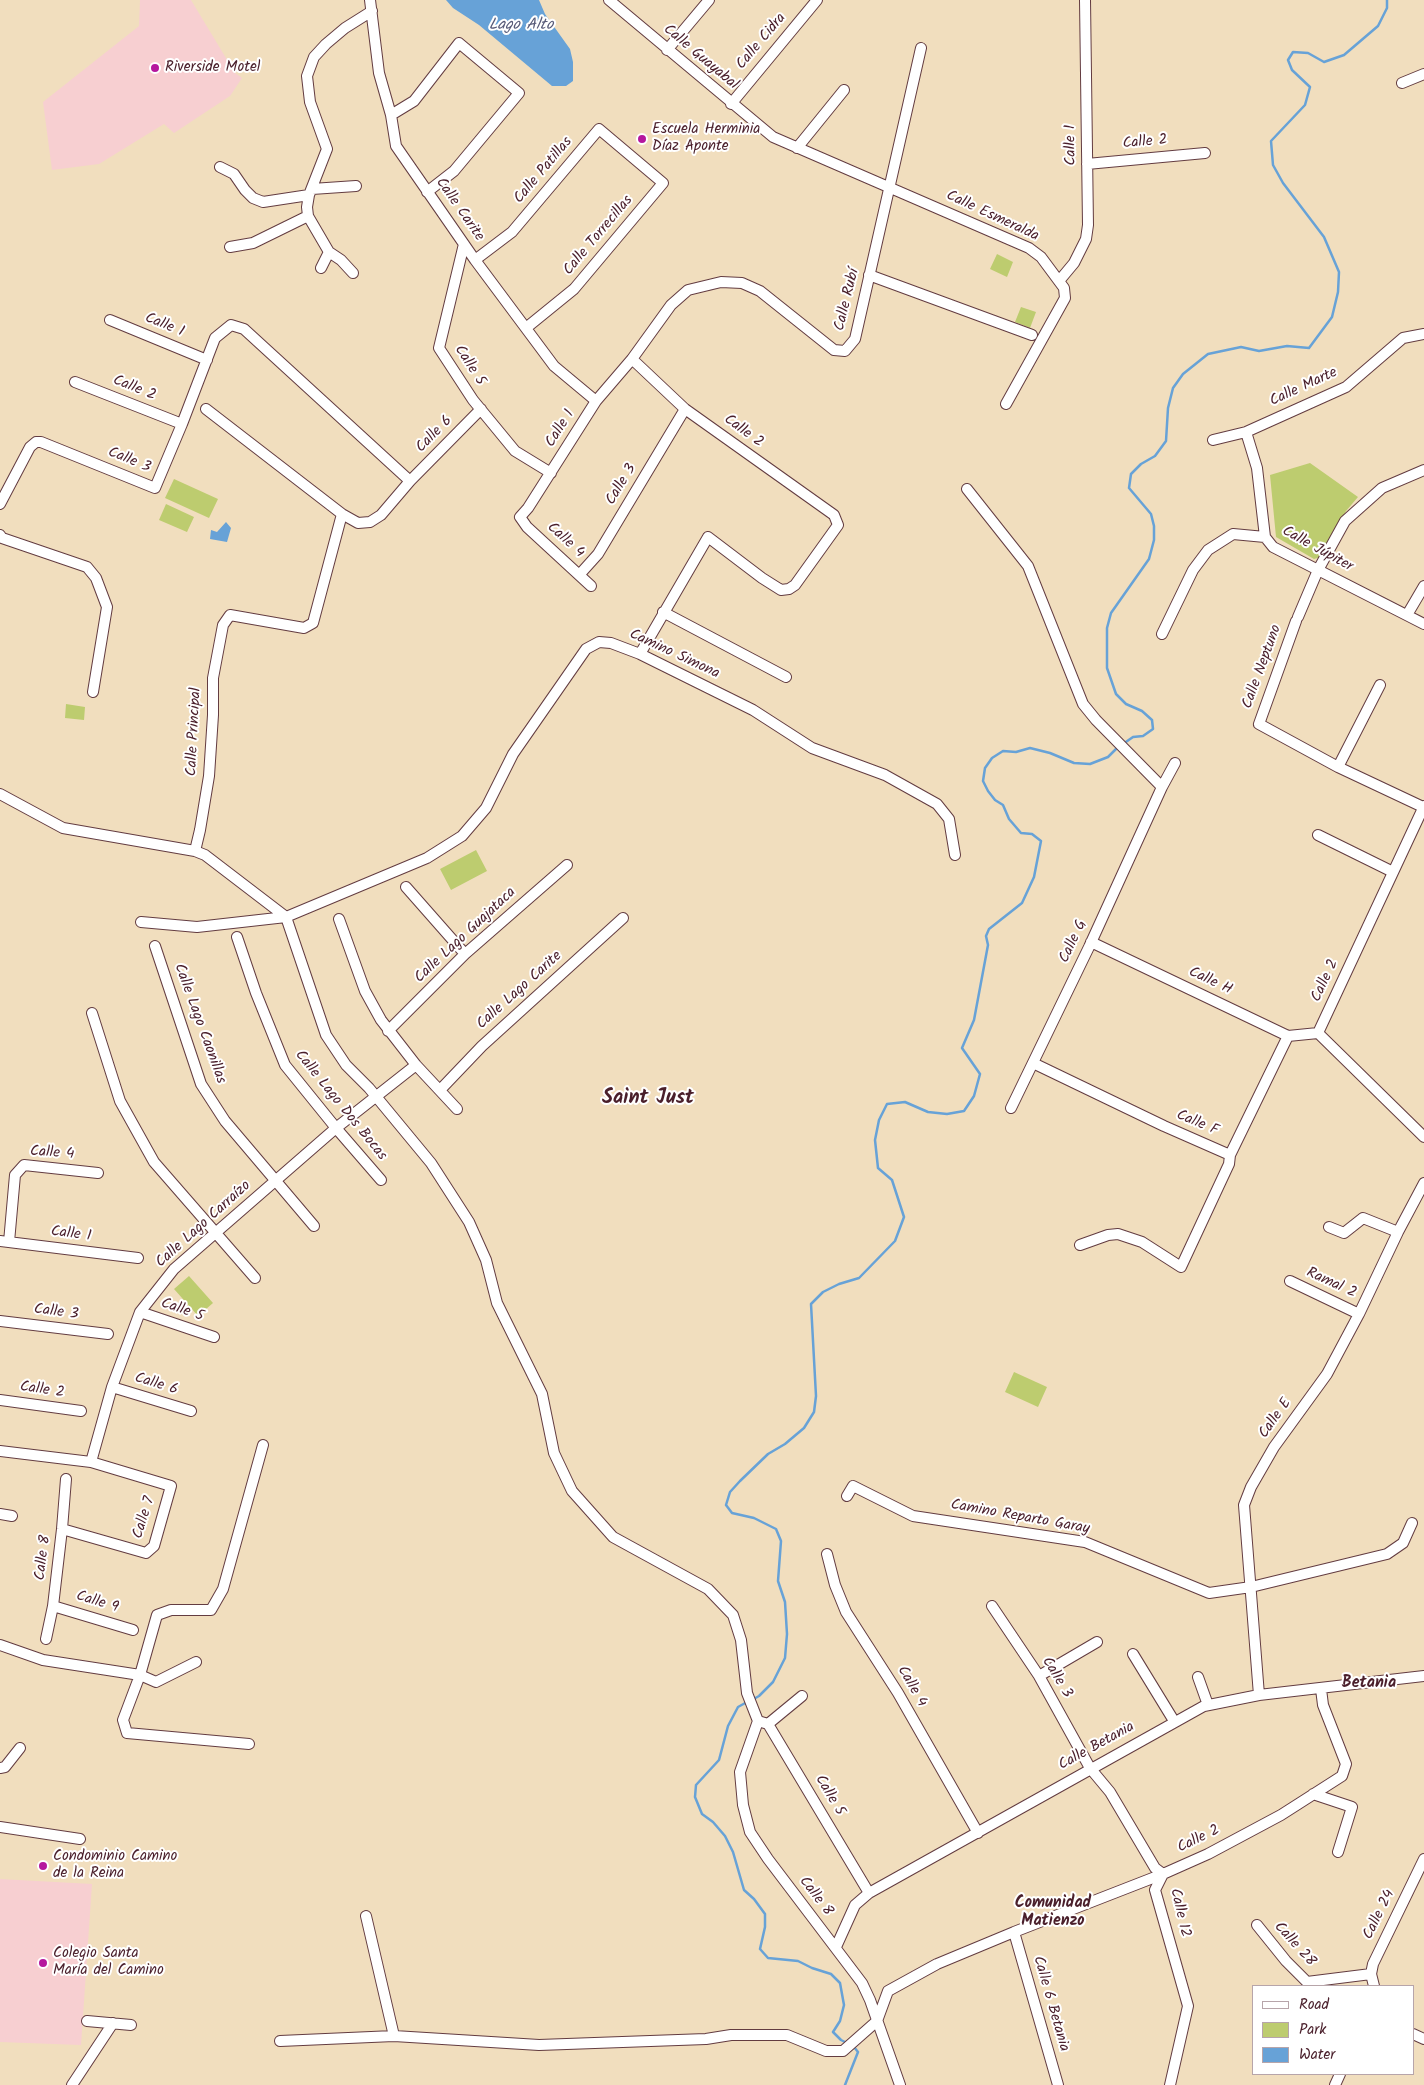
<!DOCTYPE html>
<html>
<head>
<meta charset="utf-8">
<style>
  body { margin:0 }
  #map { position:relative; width:1424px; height:2085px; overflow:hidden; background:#f1debe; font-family:Kalam,sans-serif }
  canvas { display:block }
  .legend { position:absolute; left:1252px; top:1985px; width:162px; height:90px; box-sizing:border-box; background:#fff; border:1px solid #b7a5aa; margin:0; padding:6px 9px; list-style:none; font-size:15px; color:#4a1f2b }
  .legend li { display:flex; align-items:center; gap:10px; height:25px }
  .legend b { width:25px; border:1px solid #b7a5aa }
</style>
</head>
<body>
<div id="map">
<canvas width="1424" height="2085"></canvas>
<ul class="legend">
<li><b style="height:6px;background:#fff"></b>Road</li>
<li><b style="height:14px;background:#bdcc6f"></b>Park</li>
<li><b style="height:14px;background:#67a2d7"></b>Water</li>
</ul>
</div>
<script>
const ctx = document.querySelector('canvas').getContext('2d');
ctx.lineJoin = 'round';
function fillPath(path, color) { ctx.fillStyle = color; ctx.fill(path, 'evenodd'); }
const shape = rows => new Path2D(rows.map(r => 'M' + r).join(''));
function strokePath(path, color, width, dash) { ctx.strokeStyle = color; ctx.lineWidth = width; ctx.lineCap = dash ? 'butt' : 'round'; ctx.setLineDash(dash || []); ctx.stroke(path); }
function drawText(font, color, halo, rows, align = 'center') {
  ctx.font = font + ' Kalam,sans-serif'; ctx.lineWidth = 4; ctx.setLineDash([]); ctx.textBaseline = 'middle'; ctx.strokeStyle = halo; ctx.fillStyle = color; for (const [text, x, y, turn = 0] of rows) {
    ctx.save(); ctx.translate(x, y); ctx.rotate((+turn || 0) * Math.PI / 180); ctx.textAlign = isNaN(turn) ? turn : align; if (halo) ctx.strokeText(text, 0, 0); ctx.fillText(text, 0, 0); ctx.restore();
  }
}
fillPath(shape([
  [140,0,191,0,235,73,242,78,230,96,174,133,164,124,99,164,52,170,43,102,139,26],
  [0,1879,92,1884,81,2045,0,2042]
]), '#f7cfd1');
fillPath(shape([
  [997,254,1013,262,1007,277,990,269],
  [1021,307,1036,312,1030,328,1015,322],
  [1310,463,1358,497,1346,511,1321,557,1314,559,1276,537,1270,475],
  [174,479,218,499,209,518,165,498],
  [166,504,194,517,187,532,159,520],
  [66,704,85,707,84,720,65,718],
  [476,850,487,871,451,890,440,869],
  [189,1276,213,1303,198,1316,174,1289],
  [1014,1372,1047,1387,1038,1407,1005,1392]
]), '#bdcc6f');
fillPath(shape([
  [446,0,539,0,545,14,570,49,573,62,573,81,566,86,552,86,479,25,453,8],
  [226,522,231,528,227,542,210,539,211,530,217,532]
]), '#67a2d7');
strokePath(shape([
  [1123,744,1133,737,1143,736,1153,729,1152,720,1142,711,1126,704,1116,694,1107,668,1107,628,1111,613,1149,559,1154,540,1154,526,1151,514,1129,488,1131,474,1141,464,1155,456,1166,441,1168,408,1173,388,1183,374,1208,354,1241,347,1259,351,1287,346,1309,348,1332,317,1338,292,1339,272,1324,237,1283,183,1273,165,1271,141,1305,105,1310,87,1292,70,1288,60,1293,52,1308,53,1324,62,1344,55,1378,26,1387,8,1387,0],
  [752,1700,759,1696,773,1682,785,1658,787,1634,785,1602,778,1581,781,1541,776,1529,754,1518,732,1513,726,1505,730,1492,740,1481,768,1454,785,1444,804,1428,814,1412,816,1396,811,1304,823,1292,839,1284,859,1278,895,1241,904,1217,892,1180,878,1168,875,1140,879,1120,887,1104,905,1102,928,1112,947,1114,964,1111,974,1096,980,1074,962,1048,974,1020,988,945,986,936,989,929,1022,903,1034,877,1041,841,1032,834,1021,833,1009,819,1003,805,995,800,988,791,983,781,985,768,992,758,1003,751,1016,752,1030,748,1050,753,1074,763,1090,764,1108,757,1118,747],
  [747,1702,738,1707,728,1726,719,1760,696,1785,695,1797,702,1814,713,1822,725,1836,733,1852,744,1890,754,1899,765,1914,765,1927,760,1949,768,1958,798,1961,812,1968,831,1974,840,1983,844,2005,840,2021,833,2032,841,2040,847,2043],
  [845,2085,858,2052,854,2047]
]), '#67a2d7', 2.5);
const minor = shape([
  [370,0,379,73,391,115,396,146,475,260,554,366,596,401],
  [609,0,773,137,1029,248,1041,257,1064,288,1065,298,1006,404],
  [667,50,709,0],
  [1402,83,1424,74],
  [731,104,817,0],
  [391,115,414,101,459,43,519,93,454,171,427,192],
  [797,148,844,90],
  [1087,164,1205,153],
  [220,167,234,174,245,190,253,198,263,202,309,195],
  [312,189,356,186],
  [464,244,439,348,473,400,515,451,551,473],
  [230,247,253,243,308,216],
  [329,252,341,260,353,273],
  [475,260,512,232,599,129,663,183,574,289,526,328],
  [321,268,329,252,308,216,307,207,309,195,327,149,310,102,307,76,314,57,326,44,345,28,372,11],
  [869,275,1032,335],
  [1059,281,1074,263,1086,239,1088,225,1085,0],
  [110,320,207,360],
  [632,359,685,409,834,515,838,525,795,585,789,589,781,590,762,578,708,537,640,654],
  [75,382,182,424],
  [206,409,342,514,358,523,370,522,381,515,410,481,481,409],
  [1246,432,1257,468,1265,537,1273,547,1424,624],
  [1213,440,1246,432,1346,387,1403,338,1424,334],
  [967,489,1028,566,1083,704,1096,720,1162,787],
  [0,504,30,447,36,442,41,442,155,488,182,424,215,338,231,325,244,329,410,481],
  [0,535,2,538,87,567,96,578,107,607,93,692],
  [580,574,598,554,685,409],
  [591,586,527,527,520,517,528,508,596,401,632,359,671,305,688,290,721,282,742,283,760,291,834,350,845,351,855,339,921,48],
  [663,612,786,677],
  [1407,615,1424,586],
  [1298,617,1318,570,1345,521,1382,488,1424,470],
  [1296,621,1259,724,1338,767,1423,807],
  [1162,634,1193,570,1208,550,1233,534,1265,537],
  [1338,767,1380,685],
  [0,794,63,828,195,851,205,855,286,917,326,1035,346,1065,369,1088,431,1163,469,1222,486,1260,497,1303,542,1394,554,1453,572,1491,613,1537,708,1589,733,1615,741,1640,747,1693,758,1721],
  [1318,835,1393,872],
  [195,851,200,830,209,776,213,715,213,678,223,625,230,615,304,628,313,623,342,514],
  [406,887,465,954],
  [339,919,365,991,381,1020,416,1065,457,1109],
  [141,922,197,927,286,917,427,858,462,836,486,808,513,754,586,649,599,642,611,643,640,654,753,710,812,748,885,775,937,804,949,819,955,855],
  [237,937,256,993,285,1065,336,1128,381,1180],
  [1091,942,1288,1036,1318,1033],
  [155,946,201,1084,225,1121,314,1226],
  [92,1013,120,1101,154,1162,255,1278],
  [388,1031,465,954,567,865],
  [1318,1033,1424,806],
  [1318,1033,1424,1137],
  [1033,1063,1164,1126,1230,1155],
  [440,1090,482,1046,623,918],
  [1011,1108,1089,947,1162,787,1175,763],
  [1329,1227,1344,1233,1363,1218,1398,1232],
  [0,1241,138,1258],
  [9,1242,15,1175,24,1165,98,1173],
  [1080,1245,1108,1235,1118,1234,1142,1242,1181,1267,1229,1164,1230,1155,1288,1036],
  [1290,1281,1359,1314],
  [140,1312,214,1337],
  [0,1321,108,1334],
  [112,1387,191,1411],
  [0,1400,81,1411],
  [0,1451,91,1462,171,1486,154,1546,146,1553,62,1529],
  [91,1462,112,1387,140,1312,174,1269,336,1128,416,1065],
  [847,1496,853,1486,913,1516,1085,1542,1209,1593,1251,1587,1387,1554,1403,1543,1412,1523],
  [0,1514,12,1516],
  [827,1554,835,1585,846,1612,898,1693,978,1833],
  [53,1606,133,1630],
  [992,1606,1039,1676,1090,1768,1110,1792,1155,1868,1163,1874,1155,1890,1188,2006,1170,2085],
  [46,1639,53,1606,62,1529,66,1479],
  [0,1645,43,1660,140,1675,156,1682,196,1662],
  [1133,1654,1174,1721],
  [1039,1676,1097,1642],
  [1198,1677,1208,1705],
  [1259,1695,1244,1505,1251,1487,1274,1447,1327,1374,1359,1314,1398,1232,1424,1183],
  [758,1721,740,1772,743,1805,750,1832,768,1859,862,1983,870,2000,900,2085],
  [758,1721,768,1724,869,1893],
  [768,1724,802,1696],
  [249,1744,127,1733,123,1720,140,1675,157,1615,171,1610,211,1610,223,1589,263,1445],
  [0,1768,5,1767,20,1748],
  [1313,1794,1352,1807,1338,1852],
  [0,1827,80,1839],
  [366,1916,394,2036],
  [1257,1925,1286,1961,1307,1982,1371,1974],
  [1014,1932,1058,2085],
  [836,1947,855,1905,869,1893,1204,1706,1259,1695,1424,1676],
  [1374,1986,1371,1974,1373,1964,1424,1859],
  [87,2021,131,2025],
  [1413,2034,1424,2039],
  [280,2041,394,2036,539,2045,706,2039,731,2035,787,2035,826,2051,843,2051,877,2021,888,1991,937,1964,1014,1932,1163,1874,1208,1854,1281,1815,1342,1776,1346,1764,1323,1705,1321,1689],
  [72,2085,113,2023],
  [1335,2085,1340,2074]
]);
strokePath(minor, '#633c41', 12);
strokePath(minor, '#fff', 10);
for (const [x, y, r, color] of [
  [155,68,5,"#b5179e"],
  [642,139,5,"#b5179e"],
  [43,1866,5,"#b5179e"],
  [43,1963,5,"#b5179e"]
]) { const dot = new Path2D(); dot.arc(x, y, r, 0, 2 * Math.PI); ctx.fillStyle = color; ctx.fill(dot); strokePath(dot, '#fff', 2); }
drawText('15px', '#4a1f2b', '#fff', [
  ["Calle Cidra",762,42,-50],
  ["Calle Guayabal",700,58,40],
  ["Calle 2",1145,143,-5],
  ["Calle 1",1072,145,-91],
  ["Calle Patillas",544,171,-50],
  ["Calle Carite",459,210,55],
  ["Calle Esmeralda",992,217,25],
  ["Calle Torrecillas",599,236,-50],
  ["Calle Rubí",848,300,-76],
  ["Calle 1",164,326,22],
  ["Calle 5",469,366,57],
  ["Calle Marte",1304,388,-25],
  ["Calle 2",134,389,22],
  ["Calle 1",561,429,-58],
  ["Calle 2",743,432,36],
  ["Calle 6",435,435,-46],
  ["Calle 3",129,461,22],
  ["Calle 3",622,485,-59],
  ["Calle 4",565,541,42],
  ["Calle Júpiter",1317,550,29],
  ["Camino Simona",674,655,25],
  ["Calle Neptuno",1263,667,-70],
  ["Calle Principal",195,732,-87],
  ["Calle Lago Guajataca",466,936,-43],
  ["Calle G",1074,942,-65],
  ["Calle 2",1326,981,-65],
  ["Calle H",1210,982,25],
  ["Calle Lago Carite",520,991,-42],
  ["Calle Lago Caonillas",199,1024,70],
  ["Calle Lago Dos Bocas",340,1106,51],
  ["Calle F",1197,1124,23],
  ["Calle 4",52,1154,4],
  ["Calle Lago Carraízo",204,1225,-42],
  ["Calle 1",71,1235,7],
  ["Ramal 2",1331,1284,25],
  ["Calle 5",182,1311,19],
  ["Calle 3",56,1313,7],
  ["Calle 6",156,1385,17],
  ["Calle 2",42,1391,8],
  ["Calle E",1276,1419,-55],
  ["Calle 7",145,1518,-73],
  ["Camino Reparto Garay",1020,1518,10],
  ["Calle 8",44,1558,-83],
  ["Calle 9",97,1603,17],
  ["Calle 3",1056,1678,59],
  ["Calle 4",911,1687,60],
  ["Calle Betania",1097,1747,-29],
  ["Calle 5",829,1796,59],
  ["Calle 2",1199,1840,-26],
  ["Calle 8",815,1897,52],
  ["Calle 12",1179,1913,77],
  ["Calle 24",1380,1915,-64],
  ["Calle 28",1294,1945,48],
  ["Calle 6 Betania",1050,2004,74]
]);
drawText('15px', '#4a1f2b', '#fff', [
  ["Riverside Motel",165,68],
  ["Escuela Herminia",652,130],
  ["Díaz Aponte",652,147],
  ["Condominio Camino",53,1857],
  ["de la Reina",53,1874],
  ["Colegio Santa",53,1954],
  ["María del Camino",53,1971]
], 'left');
drawText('italic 16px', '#575a78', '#fff', [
  ["Lago Alto",521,26]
]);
drawText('bold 16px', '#4a1f2b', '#fff', [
  ["Betania",1369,1684],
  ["Comunidad",1053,1904],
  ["Matienzo",1053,1922]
]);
drawText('bold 20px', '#4a1f2b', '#fff', [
  ["Saint Just",648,1100]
]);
</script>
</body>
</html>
